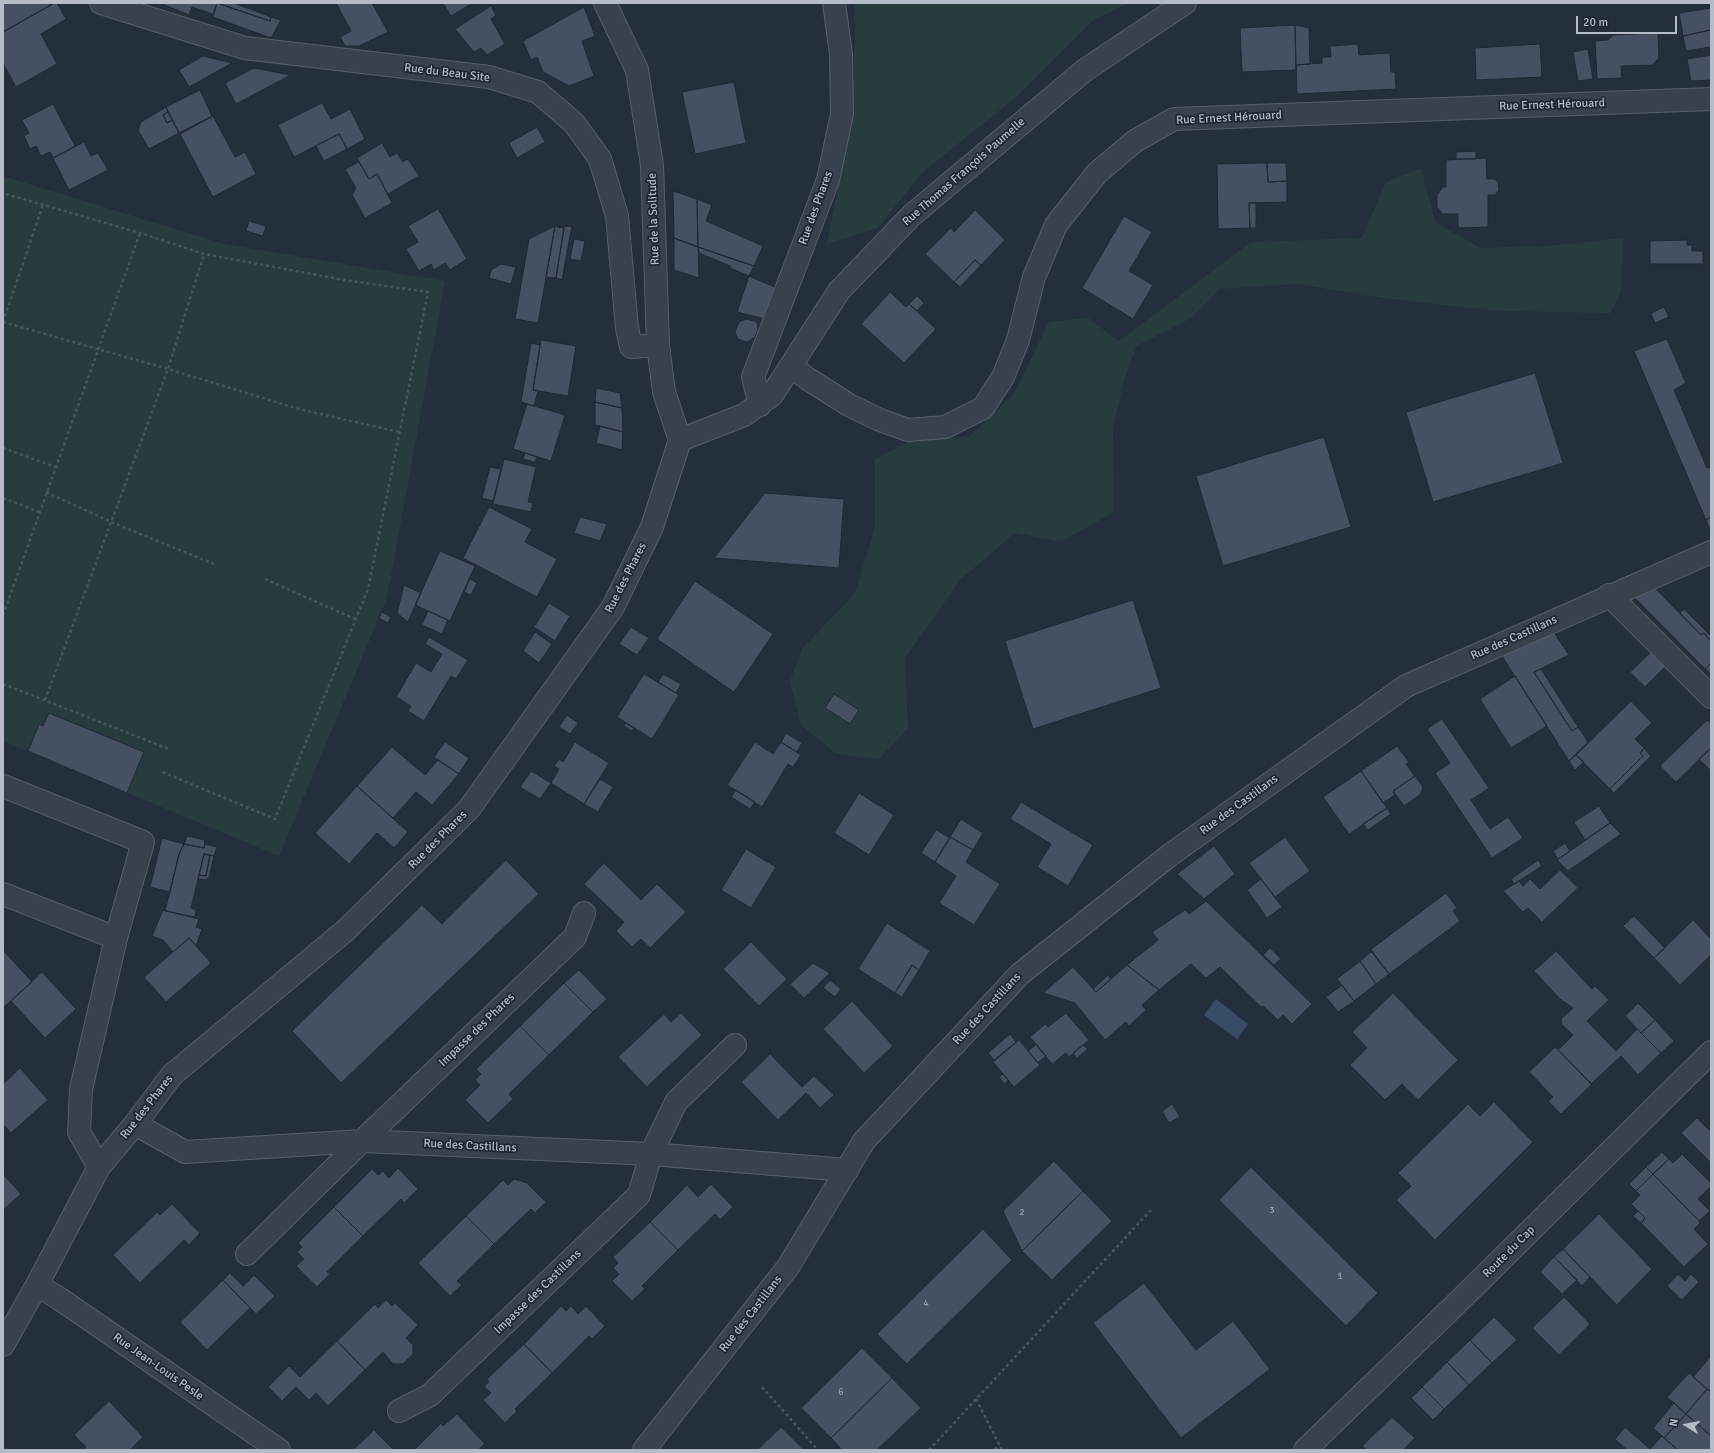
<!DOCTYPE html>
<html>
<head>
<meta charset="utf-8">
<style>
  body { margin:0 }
  #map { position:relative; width:1714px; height:1453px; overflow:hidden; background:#242f3e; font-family:Signika,sans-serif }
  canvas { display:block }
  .frame { position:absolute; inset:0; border:4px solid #b4bcc9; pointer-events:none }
  .north { position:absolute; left:1666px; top:1405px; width:40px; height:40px; -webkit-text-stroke:3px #1d2633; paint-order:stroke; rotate:281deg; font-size:11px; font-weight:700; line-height:16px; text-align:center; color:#b4bcc9 }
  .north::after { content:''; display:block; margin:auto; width:14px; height:18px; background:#b4bcc9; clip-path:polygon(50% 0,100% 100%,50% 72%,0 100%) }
  .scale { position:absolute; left:1576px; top:16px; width:101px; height:18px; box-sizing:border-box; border:2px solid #b4bcc9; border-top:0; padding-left:5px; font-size:12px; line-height:14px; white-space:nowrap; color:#b4bcc9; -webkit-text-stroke:3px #1d2633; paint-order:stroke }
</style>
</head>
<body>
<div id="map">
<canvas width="1714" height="1453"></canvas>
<div class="frame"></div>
<div class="north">N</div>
<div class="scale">20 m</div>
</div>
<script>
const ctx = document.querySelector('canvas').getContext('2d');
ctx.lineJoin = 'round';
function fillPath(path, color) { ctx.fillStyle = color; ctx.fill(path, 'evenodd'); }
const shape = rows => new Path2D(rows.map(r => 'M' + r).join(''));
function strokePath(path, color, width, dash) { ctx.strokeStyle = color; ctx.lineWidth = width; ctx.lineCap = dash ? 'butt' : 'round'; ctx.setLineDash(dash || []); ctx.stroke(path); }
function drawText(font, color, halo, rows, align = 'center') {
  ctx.font = font + ' Signika,sans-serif'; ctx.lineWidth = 3.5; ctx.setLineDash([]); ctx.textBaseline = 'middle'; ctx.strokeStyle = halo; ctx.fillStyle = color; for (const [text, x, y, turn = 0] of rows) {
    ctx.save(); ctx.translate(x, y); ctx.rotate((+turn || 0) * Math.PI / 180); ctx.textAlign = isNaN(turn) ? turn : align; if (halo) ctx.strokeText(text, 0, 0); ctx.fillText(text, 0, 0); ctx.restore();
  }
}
fillPath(shape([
  [855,3,1129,3,1092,21,1015,98,923,172,878,228,827,244,853,109],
  [1421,168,1435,222,1480,248,1548,246,1623,238,1621,290,1611,313,1497,311,1385,298,1296,284,1220,289,1191,318,1137,346,1124,380,1113,429,1114,512,1061,542,1015,533,961,579,905,658,908,728,878,760,835,753,801,725,790,681,802,649,855,593,875,527,875,459,913,439,969,437,1014,394,1049,322,1088,318,1119,341,1251,242,1362,238,1386,182],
  [3,176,224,244,445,281,387,598,279,856,3,741]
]), '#263c3f');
fillPath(shape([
  [1216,999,1248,1024,1237,1039,1204,1015]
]), '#394c67');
const building = shape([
  [3,3,47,3,51,5,3,32,3,3],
  [54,3,57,3,66,19,41,34,57,64,16,87,3,63,3,32,54,3],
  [160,3,217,3,213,14,192,7,189,15,160,3],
  [217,3,234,3,271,17,270,21,217,3],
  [217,3,270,21,271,17,281,20,271,38,213,17,217,3],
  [336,3,372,3,388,32,359,46,345,46,340,37,351,31,336,3],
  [443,3,473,3,451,16,443,3],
  [491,6,496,15,491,19,505,44,487,55,481,48,474,52,455,29,491,6],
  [584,7,595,36,582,41,594,76,569,86,543,72,537,57,531,60,523,41,584,7],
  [1711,8,1711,30,1683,36,1679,13,1711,8],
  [1295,25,1309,28,1310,64,1296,65,1295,25],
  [1295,25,1296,70,1242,72,1240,28,1295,25],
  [1711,30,1711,47,1686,51,1683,36,1711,30],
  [1658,33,1659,58,1652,65,1621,66,1622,78,1597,79,1595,41,1608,40,1613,35,1658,33],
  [1358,44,1359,55,1390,53,1391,72,1395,72,1396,89,1297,94,1296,65,1322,63,1322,57,1331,57,1330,46,1358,44],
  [1540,44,1542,77,1476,80,1475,48,1540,44],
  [1588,49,1593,79,1578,81,1573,52,1588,49],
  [1711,55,1711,80,1691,81,1687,59,1711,55],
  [203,56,232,63,189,87,179,70,203,56],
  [254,68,291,75,236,104,225,83,254,68],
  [734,82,746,143,695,154,682,92,734,82],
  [200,90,212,116,179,133,166,107,200,90],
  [322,103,331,119,350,109,365,139,347,149,339,134,294,157,278,125,322,103],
  [53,104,75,146,53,158,50,152,41,156,36,146,30,149,24,136,29,133,22,120,53,104],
  [166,107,168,112,163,115,167,123,172,120,179,133,149,149,138,130,141,122,166,107],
  [168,112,172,120,167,123,163,115,168,112],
  [213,116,235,157,245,152,256,174,213,197,180,134,213,116],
  [537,127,545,142,517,158,509,143,537,127],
  [339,134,347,149,324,161,316,146,339,134],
  [84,142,91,156,98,153,108,170,69,190,53,158,84,142],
  [382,143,390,157,397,153,403,162,408,159,419,176,388,194,377,174,369,179,357,158,382,143],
  [1476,151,1476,159,1456,159,1456,152,1476,151],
  [1486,158,1487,179,1494,179,1498,182,1499,190,1495,195,1488,195,1488,227,1458,228,1458,214,1443,214,1437,207,1437,195,1443,187,1446,187,1446,160,1486,158],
  [359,162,369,179,377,174,392,203,365,218,352,195,356,188,345,169,359,162],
  [1267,163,1286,163,1287,181,1268,182,1267,163],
  [1267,163,1268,182,1287,181,1287,202,1249,203,1250,228,1218,229,1217,164,1267,163],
  [673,191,697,199,698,247,674,238,673,191],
  [697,199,712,205,706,221,763,246,754,266,698,247,697,199],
  [1249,203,1256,203,1256,228,1250,228,1249,203],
  [438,209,467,259,450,270,445,263,434,270,431,264,419,271,406,249,418,242,408,226,438,209],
  [975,210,1005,240,981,265,975,260,954,282,925,254,951,228,954,232,975,210],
  [1124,216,1152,232,1129,271,1153,285,1133,319,1082,288,1124,216],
  [249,221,266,226,263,236,246,231,249,221],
  [555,226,564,228,556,278,546,277,555,226],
  [555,226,538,323,515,319,529,239,555,226],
  [572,226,562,280,556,278,564,228,558,227,572,226],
  [674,238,698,247,699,278,674,270,674,238],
  [574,239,585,241,581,261,570,259,574,239],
  [1687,240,1687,245,1692,245,1692,251,1703,251,1703,264,1650,264,1650,241,1687,240],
  [698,247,735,260,754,266,749,276,730,268,730,266,699,253,698,247],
  [975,260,981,265,960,287,954,282,975,260],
  [501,264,516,267,511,284,489,278,491,270,501,264],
  [749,276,777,288,765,319,737,312,749,276],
  [890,292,906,307,909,304,936,329,904,363,861,324,890,292],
  [917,296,924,303,917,311,909,304,917,296],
  [1664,307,1669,317,1655,323,1651,313,1664,307],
  [746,319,757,322,758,330,755,337,747,342,738,339,735,332,739,322,746,319],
  [1667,339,1686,383,1674,390,1707,468,1711,467,1711,517,1706,520,1634,351,1667,339],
  [541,340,576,346,568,396,533,390,541,340],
  [531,343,540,345,533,390,538,391,534,406,521,402,531,343],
  [1535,373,1563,463,1433,502,1406,412,1535,373],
  [596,388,620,393,622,408,595,402,596,388],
  [595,402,622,408,623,432,595,425,595,402],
  [527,404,565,415,551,461,513,449,527,404],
  [600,426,623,432,622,450,596,443,600,426],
  [1324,437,1351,527,1223,566,1196,476,1324,437],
  [525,453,537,457,535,462,523,459,525,453],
  [504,459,536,467,528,502,533,503,531,512,493,504,504,459],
  [490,467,501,469,493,501,482,498,490,467],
  [765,493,844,499,839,568,714,558,765,493],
  [489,507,532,529,525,542,557,559,537,597,463,558,489,507],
  [580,517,607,524,600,541,574,533,580,517],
  [1711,517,1711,533,1706,520,1711,517],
  [440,551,475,566,450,621,415,605,440,551],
  [470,579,477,583,471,595,464,592,470,579],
  [695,581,773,634,734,692,657,639,695,581],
  [404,585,421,593,408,622,397,613,404,585],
  [1653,586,1701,635,1704,633,1710,640,1711,639,1711,663,1705,669,1635,598,1636,594,1653,586],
  [1133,600,1161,688,1033,729,1005,641,1133,600],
  [549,603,570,616,555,641,534,627,549,603],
  [1684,609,1711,636,1710,640,1704,633,1701,635,1680,613,1684,609],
  [428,611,448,620,442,634,422,625,428,611],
  [382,612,391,617,388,623,379,618,382,612],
  [631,627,649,638,637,655,619,644,631,627],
  [1553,631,1569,655,1534,672,1572,731,1578,727,1588,742,1569,761,1502,656,1553,631],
  [535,632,552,644,539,663,523,651,535,632],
  [429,637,468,660,456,679,451,676,424,721,408,711,411,706,396,697,416,663,431,672,442,654,425,644,429,637],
  [1652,651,1667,665,1645,687,1630,672,1652,651],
  [1711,663,1711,674,1705,669,1711,663],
  [1541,669,1578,727,1572,731,1534,672,1541,669],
  [644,674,679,695,652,739,617,717,644,674],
  [663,674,681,684,676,693,658,682,663,674],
  [1515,676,1547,726,1511,748,1480,699,1515,676],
  [834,694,859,710,850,724,825,708,834,694],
  [1631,701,1652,723,1635,739,1644,748,1640,753,1643,756,1610,789,1576,755,1631,701],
  [49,713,144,752,127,793,28,751,39,724,43,726,49,713],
  [567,715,578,723,570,734,559,727,567,715],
  [1442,719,1489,788,1471,800,1490,829,1508,817,1523,838,1492,858,1435,773,1450,763,1427,729,1442,719],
  [1707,720,1711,723,1711,748,1676,782,1660,766,1707,720],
  [625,723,634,728,632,731,624,726,625,723],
  [786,733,802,743,797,752,781,742,786,733],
  [445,742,469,758,459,774,434,757,445,742],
  [575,742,609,763,584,804,551,783,559,769,554,766,559,759,563,762,575,742],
  [755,742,773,754,781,742,801,755,793,767,788,764,762,807,727,785,755,742],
  [1397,746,1409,762,1406,764,1415,776,1393,791,1395,795,1383,803,1361,771,1397,746],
  [392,747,425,775,438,760,459,774,432,805,416,792,393,818,357,786,392,747],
  [1644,748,1651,756,1614,793,1610,789,1643,756,1640,753,1644,748],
  [1711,748,1711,771,1699,759,1711,748],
  [1576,755,1584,762,1575,770,1569,761,1576,755],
  [531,771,551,783,540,799,520,787,531,771],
  [1361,771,1387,808,1349,834,1323,797,1361,771],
  [1415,776,1423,787,1421,794,1404,806,1393,791,1415,776],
  [600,779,613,787,598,812,584,804,600,779],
  [357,786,408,832,394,848,377,833,349,864,315,833,357,786],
  [736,790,755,802,750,809,731,797,736,790],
  [859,793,894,815,869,855,834,833,859,793],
  [1021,802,1093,845,1068,886,1037,867,1051,844,1010,819,1021,802],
  [1599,806,1610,823,1585,840,1574,822,1599,806],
  [1387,808,1391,814,1368,830,1363,824,1387,808],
  [961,819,983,833,973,850,950,837,961,819],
  [1610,823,1621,834,1568,871,1557,860,1610,823],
  [936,830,950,838,935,862,921,853,936,830],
  [187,836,205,840,204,848,184,844,187,836],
  [950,837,973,850,966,862,1000,884,974,925,939,903,956,876,935,862,950,837],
  [1285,837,1310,871,1275,897,1249,863,1285,837],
  [162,838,184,844,179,854,170,892,150,887,162,838],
  [1565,843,1570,851,1558,859,1553,851,1565,843],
  [184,844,204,848,205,844,217,847,214,856,204,854,191,908,196,910,195,917,165,911,179,854,184,844],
  [1214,846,1235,874,1204,899,1177,874,1214,846],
  [746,849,776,867,751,908,721,890,746,849],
  [204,854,210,855,206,876,199,875,204,854],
  [210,855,214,856,209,878,204,880,198,879,199,875,206,876,210,855],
  [506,860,539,894,341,1083,292,1031,422,905,442,924,506,860],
  [1538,860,1542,866,1514,884,1511,879,1538,860],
  [604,863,641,900,657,884,686,912,650,948,641,939,632,947,616,931,624,922,584,884,604,863],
  [1560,870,1578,888,1542,922,1528,908,1523,912,1503,891,1519,881,1523,886,1530,879,1540,889,1560,870],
  [1261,879,1282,907,1267,918,1247,890,1261,879],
  [1446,893,1457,908,1453,911,1460,921,1389,974,1370,950,1446,893],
  [1206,901,1312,1004,1292,1024,1283,1015,1278,1020,1263,1006,1261,1007,1220,967,1206,978,1191,964,1159,990,1127,965,1158,940,1152,932,1185,910,1189,914,1206,901],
  [163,910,199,919,196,927,202,929,196,946,189,938,173,952,163,940,152,936,163,910],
  [1634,916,1665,948,1654,958,1623,926,1634,916],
  [1693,920,1711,939,1711,955,1680,985,1654,958,1693,920],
  [887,923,930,951,919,970,912,965,895,993,858,969,887,923],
  [189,938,211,963,166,1002,144,977,189,938],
  [751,942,787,979,759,1006,723,969,751,942],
  [1270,948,1281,959,1274,965,1263,955,1270,948],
  [3,950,32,982,3,1008,3,950],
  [1372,951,1389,974,1376,984,1360,961,1372,951],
  [1556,951,1592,989,1595,986,1609,1000,1587,1021,1616,1051,1637,1029,1661,1053,1638,1075,1621,1056,1591,1084,1558,1050,1573,1035,1562,1025,1561,1019,1573,1008,1560,999,1534,971,1556,951],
  [1360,961,1376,984,1354,1001,1337,979,1360,961],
  [813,963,830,973,804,998,790,984,813,963],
  [912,965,919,970,902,997,895,993,912,965],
  [1127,965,1159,990,1142,1005,1146,1010,1129,1026,1126,1022,1105,1040,1075,1003,1043,993,1073,967,1096,992,1127,965],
  [579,970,607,999,593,1012,564,983,579,970],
  [42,972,76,1009,45,1038,11,1001,42,972],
  [1108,975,1111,979,1096,992,1093,989,1108,975],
  [830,980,841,989,835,997,823,988,830,980],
  [564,983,593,1012,549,1055,520,1026,564,983],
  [1342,985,1354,1001,1338,1012,1326,997,1342,985],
  [1393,993,1458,1060,1418,1100,1402,1084,1385,1100,1350,1065,1367,1048,1352,1032,1393,993],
  [852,1001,893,1046,864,1073,823,1029,852,1001],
  [1638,1003,1655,1020,1641,1033,1625,1016,1638,1003],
  [681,1013,702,1035,647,1087,618,1057,664,1014,671,1022,681,1013],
  [1066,1013,1089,1040,1069,1057,1066,1053,1052,1064,1030,1037,1045,1024,1048,1027,1066,1013],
  [1655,1020,1674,1041,1661,1053,1641,1033,1655,1020],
  [520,1026,549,1055,509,1094,513,1099,488,1123,465,1100,480,1085,475,1080,481,1074,476,1069,520,1026],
  [1010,1034,1016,1042,994,1060,988,1053,1010,1034],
  [1019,1040,1040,1065,1014,1087,993,1062,1019,1040],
  [1036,1044,1046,1056,1038,1063,1028,1051,1036,1044],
  [1083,1045,1088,1049,1077,1058,1073,1053,1083,1045],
  [1555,1047,1592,1084,1561,1114,1548,1101,1553,1097,1529,1072,1555,1047],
  [770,1054,802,1087,814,1076,834,1095,820,1108,806,1093,778,1120,741,1082,770,1054],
  [20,1068,48,1100,11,1133,3,1124,3,1084,20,1068],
  [1003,1074,1008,1080,1004,1084,999,1077,1003,1074],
  [1494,1102,1533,1142,1435,1240,1396,1200,1411,1186,1398,1173,1468,1104,1480,1116,1494,1102],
  [1172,1104,1180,1117,1169,1123,1162,1111,1172,1104],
  [1697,1118,1711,1132,1711,1163,1681,1133,1697,1118],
  [1662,1152,1669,1159,1653,1174,1646,1167,1662,1152],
  [1682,1154,1711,1183,1711,1186,1698,1199,1710,1211,1699,1221,1653,1174,1669,1159,1673,1163,1682,1154],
  [1054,1161,1083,1191,1022,1251,1003,1211,1054,1161],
  [1251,1167,1378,1293,1346,1326,1219,1200,1251,1167],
  [1646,1167,1653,1174,1636,1191,1629,1184,1646,1167],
  [398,1168,418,1189,404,1203,401,1199,363,1236,334,1207,372,1169,378,1175,383,1171,389,1178,398,1168],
  [3,1174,21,1194,3,1210,3,1174],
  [1653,1174,1699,1221,1700,1223,1694,1229,1708,1244,1684,1267,1641,1223,1645,1218,1631,1204,1640,1195,1636,1191,1653,1174],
  [514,1179,527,1183,546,1202,535,1213,531,1209,494,1244,466,1216,503,1180,508,1185,514,1179],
  [711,1184,733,1207,720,1220,715,1214,678,1250,650,1222,687,1185,698,1197,711,1184],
  [1083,1191,1112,1221,1052,1280,1022,1251,1083,1191],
  [172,1204,200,1233,189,1245,184,1240,140,1283,113,1255,157,1212,160,1215,172,1204],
  [334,1207,363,1236,327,1272,330,1274,317,1287,296,1266,304,1259,297,1252,302,1247,298,1243,334,1207],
  [1638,1211,1645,1218,1641,1223,1633,1216,1638,1211],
  [1599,1214,1652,1269,1617,1305,1563,1249,1599,1214],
  [466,1216,494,1244,457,1281,462,1285,450,1296,418,1263,466,1216],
  [650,1222,678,1250,642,1286,645,1289,632,1301,612,1281,619,1274,613,1268,618,1263,613,1257,650,1222],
  [983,1229,1012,1260,907,1364,877,1334,983,1229],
  [1563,1249,1590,1277,1582,1286,1554,1257,1563,1249],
  [1554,1257,1577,1280,1562,1294,1540,1272,1554,1257],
  [230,1273,243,1286,254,1275,275,1296,256,1314,223,1280,230,1273],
  [1678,1274,1685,1281,1691,1274,1699,1282,1682,1300,1667,1286,1678,1274],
  [223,1280,250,1308,207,1350,180,1322,223,1280],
  [1144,1283,1196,1350,1233,1321,1270,1369,1181,1438,1093,1323,1144,1283],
  [1564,1297,1590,1324,1559,1355,1532,1328,1564,1297],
  [386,1300,392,1306,395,1303,418,1325,406,1338,413,1345,413,1354,403,1364,393,1364,383,1352,365,1370,337,1341,375,1304,378,1308,386,1300],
  [561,1306,566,1311,571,1306,578,1314,586,1306,605,1326,592,1339,589,1336,552,1373,524,1344,561,1306],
  [1494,1317,1517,1340,1492,1363,1470,1340,1494,1317],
  [1470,1340,1492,1363,1469,1385,1447,1362,1470,1340],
  [337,1341,365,1370,328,1406,316,1393,309,1400,296,1387,282,1401,268,1387,289,1366,300,1377,337,1341],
  [524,1344,552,1373,515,1409,517,1411,505,1423,483,1400,491,1393,484,1386,489,1382,487,1379,524,1344],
  [862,1348,892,1378,831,1438,801,1408,862,1348],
  [1711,1356,1711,1392,1693,1377,1711,1356],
  [1447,1362,1469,1385,1444,1409,1422,1387,1447,1362],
  [1689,1373,1707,1389,1686,1414,1667,1397,1689,1373],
  [892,1378,921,1408,877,1450,842,1450,831,1438,892,1378],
  [1422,1387,1444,1409,1433,1420,1411,1398,1422,1387],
  [1707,1389,1711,1392,1711,1436,1686,1414,1707,1389],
  [109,1401,143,1437,130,1450,83,1450,86,1447,74,1435,109,1401],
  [1674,1403,1686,1414,1664,1438,1653,1428,1674,1403],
  [457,1414,485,1444,478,1450,414,1450,441,1423,443,1426,457,1414],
  [1686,1414,1711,1436,1711,1450,1678,1450,1664,1438,1686,1414],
  [1392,1417,1415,1438,1403,1450,1367,1450,1362,1446,1392,1417],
  [781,1427,804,1450,757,1450,781,1427],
  [1625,1427,1650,1449,1662,1436,1678,1450,1627,1450,1615,1439,1625,1427],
  [374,1430,394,1450,353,1450,374,1430]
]);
fillPath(building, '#455162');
strokePath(building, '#1f2835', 1);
const minor = shape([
  [101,3,245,48,489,77,538,92,574,123,600,159,617,216,627,328,631,347,658,345],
  [605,3,637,70,652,165,658,345,664,392,680,440],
  [791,366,808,379,849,405,880,420,908,430,945,427,983,408,1003,377,1018,340,1034,277,1056,225,1097,173,1135,141,1174,119,1711,99],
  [760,405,753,377,828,180,842,114,841,54,834,3],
  [680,440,744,415,772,395,839,291,912,215,1085,70,1185,3],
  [1609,595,1711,697],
  [3,786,143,842,116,938],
  [3,894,116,938,81,1089,79,1132,99,1167,37,1285,3,1345],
  [135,1124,185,1152,362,1141,651,1154,847,1170],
  [99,1167,135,1124,172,1075,346,930,469,809,613,607,652,527,680,440],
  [247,1254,362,1141,575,937,584,913],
  [37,1285,60,1299,279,1450],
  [399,1411,430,1395,639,1195,651,1154,676,1102,735,1045],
  [644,1450,788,1267,864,1141,1020,974,1170,855,1406,686,1711,552],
  [1305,1450,1451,1309,1711,1052]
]);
strokePath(minor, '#565f6c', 24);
strokePath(shape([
  [6,194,140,233,204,254,344,280,428,292,368,589,275,819,160,771],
  [3,322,168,369,299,409,399,432],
  [3,322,43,205],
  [3,448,55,467],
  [46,492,111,522,214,564],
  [3,498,39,512],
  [265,579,355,619],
  [3,615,140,233],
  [3,684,169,749],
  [45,700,168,369,204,254],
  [762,1387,818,1450],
  [976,1399,1002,1450],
  [929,1450,1151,1210],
  [995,1450,999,1444]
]), '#44595c', 2.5, [3, 3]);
strokePath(minor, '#38414e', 22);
drawText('10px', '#98a1af', null, [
  ["3",1272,1210],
  ["2",1022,1212],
  ["1",1340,1276],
  ["4",926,1303],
  ["6",841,1392]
]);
drawText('12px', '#b4bcc9', '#1d2633', [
  ["Rue du Beau Site",447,73,7],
  ["Rue Ernest Hérouard",1552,105,-2],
  ["Rue Ernest Hérouard",1229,118,-3],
  ["Rue Thomas François Paumelle",964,172,-41],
  ["Rue des Phares",816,208,-70],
  ["Rue de la Solitude",654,219,-92],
  ["Rue des Phares",626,578,-63],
  ["Rue des Castillans",1514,638,-24],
  ["Rue des Castillans",1239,805,-36],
  ["Rue des Phares",438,840,-45],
  ["Rue des Castillans",987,1009,-47],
  ["Impasse des Phares",477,1030,-44],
  ["Rue des Phares",147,1107,-52],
  ["Rue des Castillans",470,1146,3],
  ["Route du Cap",1509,1252,-45],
  ["Impasse des Castillans",538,1292,-44],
  ["Rue des Castillans",751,1314,-52],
  ["Rue Jean-Louis Pesle",158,1367,35]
]);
</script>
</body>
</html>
